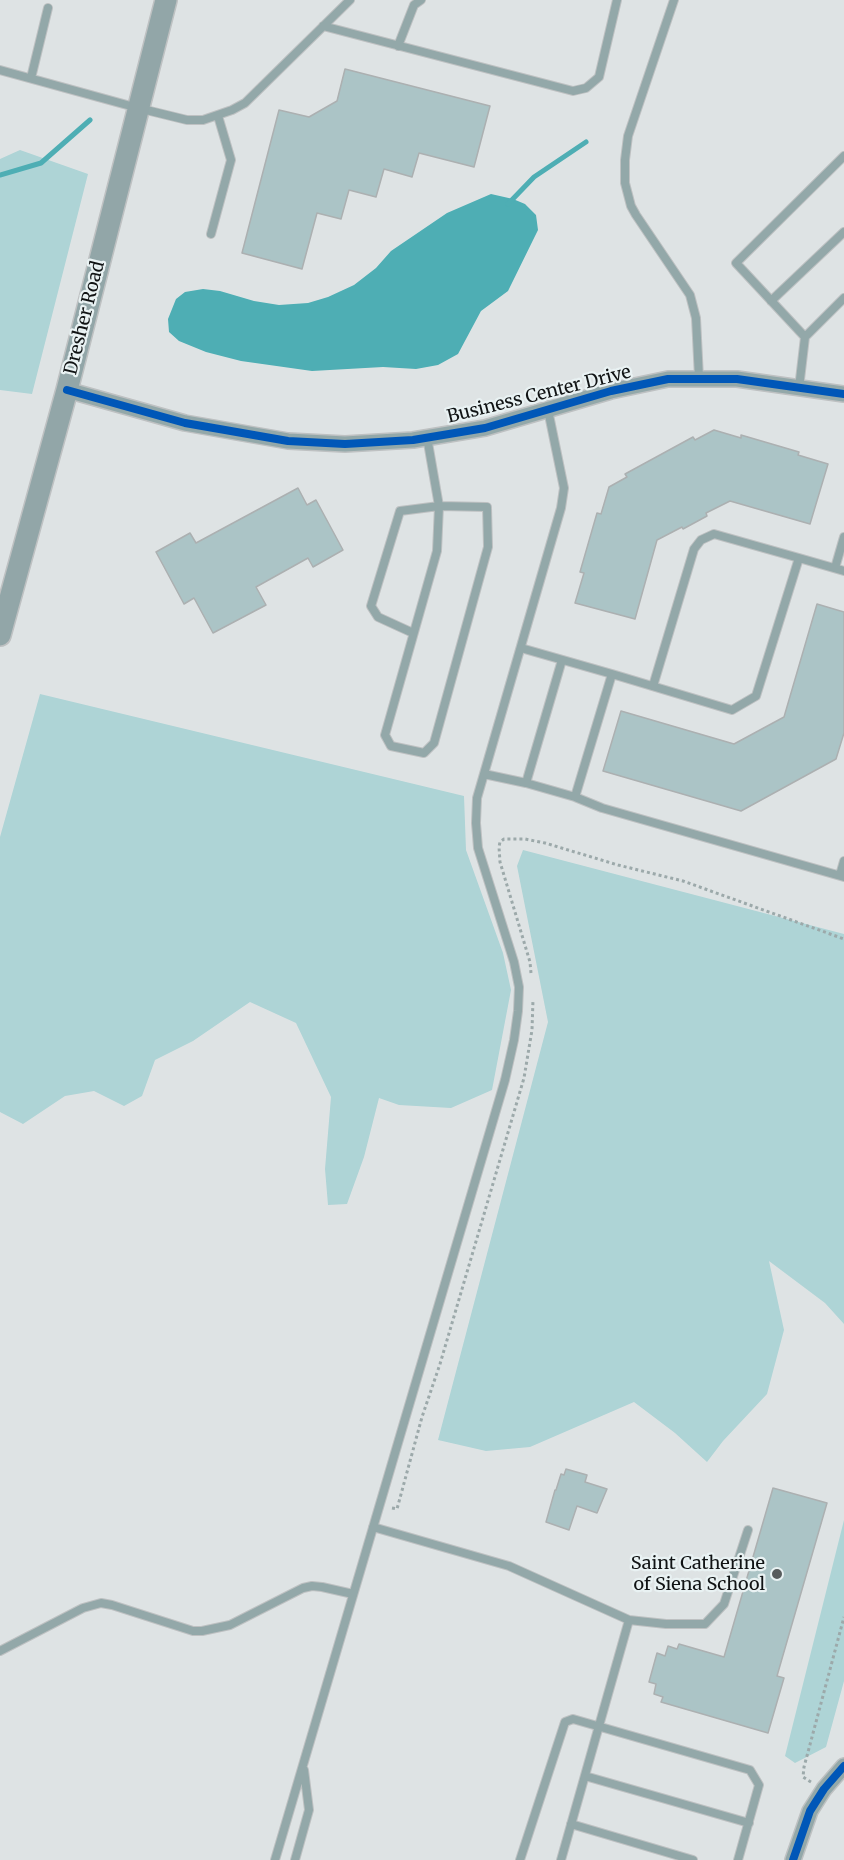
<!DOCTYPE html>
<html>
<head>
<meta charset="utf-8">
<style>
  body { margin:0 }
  canvas { display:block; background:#dee3e4 }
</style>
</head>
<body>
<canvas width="844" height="1860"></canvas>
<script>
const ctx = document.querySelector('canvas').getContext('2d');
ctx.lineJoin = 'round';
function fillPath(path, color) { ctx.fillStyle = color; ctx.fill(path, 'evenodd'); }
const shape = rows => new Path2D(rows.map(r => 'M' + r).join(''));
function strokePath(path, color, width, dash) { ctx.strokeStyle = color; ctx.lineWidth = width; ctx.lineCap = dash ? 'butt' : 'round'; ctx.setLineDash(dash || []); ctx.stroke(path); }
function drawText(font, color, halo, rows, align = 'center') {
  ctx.font = font + ' Merriweather,serif'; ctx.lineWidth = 4.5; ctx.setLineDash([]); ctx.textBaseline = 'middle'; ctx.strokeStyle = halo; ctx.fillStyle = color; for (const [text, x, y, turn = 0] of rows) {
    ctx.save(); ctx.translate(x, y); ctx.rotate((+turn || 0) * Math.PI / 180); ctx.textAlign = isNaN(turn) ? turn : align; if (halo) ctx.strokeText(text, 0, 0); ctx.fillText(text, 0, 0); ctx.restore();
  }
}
fillPath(shape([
  [20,150,88,174,32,394,0,390,0,159],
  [40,694,464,796,466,850,503,953,511,990,492,1090,451,1108,399,1105,379,1098,364,1157,347,1204,328,1205,325,1169,331,1097,296,1023,250,1002,193,1041,155,1060,142,1096,124,1106,94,1091,65,1096,23,1124,0,1112,0,837],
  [523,850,844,934,844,1324,825,1303,769,1261,784,1330,767,1394,723,1441,707,1462,675,1433,634,1402,530,1447,486,1451,438,1440,548,1022,517,866],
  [844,1520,844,1681,826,1747,795,1763,785,1756]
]), '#aed4d6');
fillPath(shape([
  [491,194,513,199,525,204,536,215,538,230,508,291,481,311,458,354,438,365,416,369,383,367,312,371,241,361,206,352,179,341,169,332,168,319,176,299,185,292,203,289,220,291,254,301,279,305,308,303,328,297,354,285,376,268,391,251,447,213]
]), '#4eaeb4');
strokePath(shape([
  [0,175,41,163,90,120],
  [508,204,534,177,586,142]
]), '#4eaeb4', 5);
const building = shape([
  [345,69,490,106,474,167,419,153,412,177,384,169,376,197,349,190,341,219,317,213,302,269,242,253,279,110,309,117,337,101,345,69],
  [714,430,741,438,741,435,799,452,798,455,828,464,810,524,730,501,706,513,707,516,683,529,682,527,657,540,635,619,575,603,584,573,580,572,597,513,601,514,609,487,627,477,625,474,693,437,695,440,714,430],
  [298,488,307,505,316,500,343,550,313,567,308,558,256,587,266,605,213,633,194,598,184,604,156,552,190,533,196,543,298,488],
  [817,604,844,612,844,733,836,759,741,811,603,771,621,711,734,744,784,717,817,604],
  [566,1469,587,1475,585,1482,607,1489,597,1513,577,1506,569,1530,546,1522,555,1490,556,1490,561,1474,564,1475,566,1469],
  [773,1488,827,1503,777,1676,784,1678,768,1733,661,1702,663,1697,654,1694,656,1684,649,1682,657,1653,665,1656,668,1646,677,1649,679,1644,724,1657,773,1488]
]);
fillPath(building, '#abc4c6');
strokePath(building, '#acb0b1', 1.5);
const service = shape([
  [674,0,628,136,625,160,625,183,631,206,636,215,690,295,696,318,699,378],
  [323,26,573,91,586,88,599,77,617,0],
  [398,46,414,5,421,0],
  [0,70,138,108,187,120,203,120,232,110,245,103,350,0],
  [31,78,48,8],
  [211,234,231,160,218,116],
  [771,301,844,232],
  [805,337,736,263,844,156],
  [799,388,805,337,844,298],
  [835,568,844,537],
  [413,633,378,617,371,606,400,511,439,506,487,507,488,547,434,743,424,753,391,746,385,735,437,551,439,506,427,437],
  [521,648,612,674],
  [653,686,694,549,701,540,714,534,799,558],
  [484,774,526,783,575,797,602,808,844,877],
  [526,783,562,660],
  [575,797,612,674,732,710,756,696,799,558,844,571],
  [840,875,844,861],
  [373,1527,509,1566,629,1620,666,1624,705,1624,724,1604,748,1530],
  [0,1651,83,1608,101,1603,112,1605,193,1631,202,1631,230,1625,303,1588,312,1586,322,1587,353,1594],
  [585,1776,749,1823],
  [571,1824,693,1860],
  [275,1860,505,1080,514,1040,518,1011,519,987,514,962,478,848,476,823,477,798,561,508,564,488,548,410],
  [295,1860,309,1810,304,1770],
  [520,1860,565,1722,573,1719,750,1770,759,1785,738,1860],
  [561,1860,629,1620]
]);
const minor = shape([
  [67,390,185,423,288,441,345,444,413,440,485,428,611,391,668,379,737,379,844,394],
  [793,1860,810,1811,824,1789,844,1766]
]);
const secondary = shape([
  [0,635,67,390,166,0]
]);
strokePath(service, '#bec1c2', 10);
strokePath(minor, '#bec1c2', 18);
strokePath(secondary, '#bec1c2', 24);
strokePath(shape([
  [531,973,530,962,500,862,499,847,500,842,504,839,525,839,545,843,618,865,683,881,844,939],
  [392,1508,397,1509,422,1417,440,1364,524,1078,532,1030,533,1000],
  [811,1782,803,1777,804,1767,844,1617]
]), '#9ca9aa', 3, [3, 3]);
strokePath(service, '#93a8a9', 8);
strokePath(minor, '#93a8a9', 15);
strokePath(secondary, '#92a6a8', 21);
strokePath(shape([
  [67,390,185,423,288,441,345,444,413,440,485,428,611,391,668,379,737,379,844,394],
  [793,1860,810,1811,824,1789,844,1766]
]), '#0057b8', 8);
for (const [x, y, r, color] of [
  [777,1574,6,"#585c5d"]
]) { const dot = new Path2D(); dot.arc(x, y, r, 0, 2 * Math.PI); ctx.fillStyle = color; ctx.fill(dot); strokePath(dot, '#e9f2f3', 2); }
drawText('18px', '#101314', '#e9f2f3', [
  ["Dresher Road",85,318,-76],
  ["Business Center Drive",539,395,-14]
]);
drawText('18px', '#101314', '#e9f2f3', [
  ["Saint Catherine",765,1564],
  ["of Siena School",765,1585]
], 'right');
</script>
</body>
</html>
